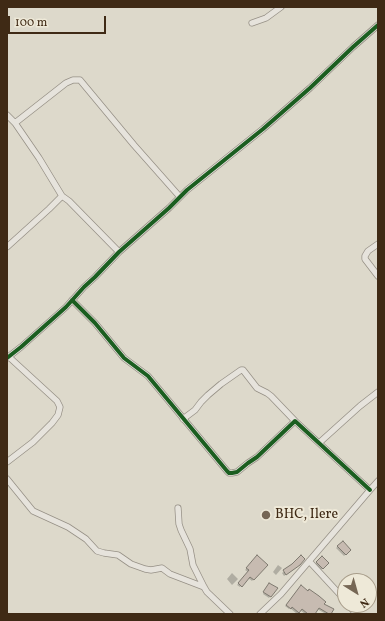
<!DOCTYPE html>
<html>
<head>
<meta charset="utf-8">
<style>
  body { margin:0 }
  #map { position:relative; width:385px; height:621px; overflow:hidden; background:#ddd9cb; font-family:Vollkorn,serif }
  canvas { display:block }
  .frame { position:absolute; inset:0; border:8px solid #3f2a15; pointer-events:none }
  .north { position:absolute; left:337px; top:573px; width:40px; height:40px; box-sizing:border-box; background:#eee9d8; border:1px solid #a89d8a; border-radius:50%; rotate:143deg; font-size:11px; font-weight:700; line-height:16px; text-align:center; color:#3f2a15 }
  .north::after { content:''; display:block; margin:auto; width:14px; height:18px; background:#766755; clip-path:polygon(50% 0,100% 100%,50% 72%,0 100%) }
  .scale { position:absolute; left:8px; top:16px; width:98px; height:18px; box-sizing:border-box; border:2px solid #3f2a15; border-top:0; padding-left:5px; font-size:12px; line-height:14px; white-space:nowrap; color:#3f2a15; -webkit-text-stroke:3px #eee9d8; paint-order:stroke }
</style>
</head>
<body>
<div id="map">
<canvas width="385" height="621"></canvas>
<div class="frame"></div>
<div class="north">N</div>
<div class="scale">100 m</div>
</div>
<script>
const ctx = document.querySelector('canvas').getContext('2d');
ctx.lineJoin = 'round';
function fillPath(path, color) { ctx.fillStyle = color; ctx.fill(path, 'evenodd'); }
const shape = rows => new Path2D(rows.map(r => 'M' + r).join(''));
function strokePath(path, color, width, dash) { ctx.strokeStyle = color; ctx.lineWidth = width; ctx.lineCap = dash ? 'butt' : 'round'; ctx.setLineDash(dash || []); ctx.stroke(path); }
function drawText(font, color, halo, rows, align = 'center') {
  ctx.font = font + ' Vollkorn,serif'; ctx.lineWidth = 4; ctx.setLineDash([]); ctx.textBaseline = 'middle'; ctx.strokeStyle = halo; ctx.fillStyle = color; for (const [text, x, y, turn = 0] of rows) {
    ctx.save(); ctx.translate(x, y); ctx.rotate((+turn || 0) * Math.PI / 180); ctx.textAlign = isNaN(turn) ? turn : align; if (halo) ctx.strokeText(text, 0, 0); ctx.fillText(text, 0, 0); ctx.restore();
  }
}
fillPath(shape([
  [342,542,350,550,344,556,336,548],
  [257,557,266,565,252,581,248,578,240,587,237,585,248,572,245,570],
  [322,558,328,563,321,570,315,564],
  [293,564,297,567,284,576,282,573],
  [278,565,282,568,276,575,273,572],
  [232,573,238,579,232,585,227,579],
  [268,585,276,588,269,598,263,594],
  [300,588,307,592,309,590,323,604,330,614,326,614,317,609,314,614,305,614,300,610,297,614,290,608,289,609,285,606]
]), '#0003');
const building = shape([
  [343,541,351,550,346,555,337,546,343,541],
  [257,555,268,565,254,580,250,577,242,587,238,583,249,570,246,568,257,555],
  [301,555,305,559,300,565,286,575,283,570,292,564,301,555],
  [322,556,329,563,323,569,316,562,322,556],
  [269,583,278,588,271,597,263,592,269,583],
  [301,585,308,591,309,589,319,596,326,602,324,604,334,609,331,614,329,614,319,608,315,614,308,614,302,609,299,613,292,607,291,609,286,605,301,585]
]);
fillPath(building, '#c7bbb1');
strokePath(building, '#7e796f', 1);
const minor = shape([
  [252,23,266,18,281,7],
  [7,115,15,123,39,158,62,196,69,201,119,252],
  [15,123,66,83,73,80,80,80,134,145,180,197],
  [378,244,368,251,365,256,365,259,378,276],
  [7,247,49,209,62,196],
  [72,300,95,323,124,358,148,376,227,471,229,473,232,473,237,472,248,463,257,457,295,421,370,490],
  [7,358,21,347,66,307,84,287,95,277,119,252,169,208,187,190,263,129,310,88,353,47,378,25],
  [183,419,195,410,201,402,208,395,221,384,241,370,243,370,257,388,267,393,271,396,295,421],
  [319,443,360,406,378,392],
  [7,462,33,442,52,423,58,415,60,407,57,401,9,357],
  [7,479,33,511,68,527,86,539,97,551,104,553,118,555,131,564,145,569,151,570,162,568,170,574,204,587],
  [178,508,179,524,181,530,190,549,193,565,204,587,207,592,230,614],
  [309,561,345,600],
  [349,605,356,614],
  [260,614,281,594,370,490,378,481]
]);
strokePath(minor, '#969086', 7);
strokePath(minor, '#e6e3dc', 5.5);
strokePath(shape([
  [72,300,95,323,124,358,148,376,227,471,229,473,232,473,237,472,248,463,257,457,295,421,370,490],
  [7,358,21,347,66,307,84,287,95,277,119,252,169,208,187,190,263,129,310,88,353,47,378,25]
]), '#1b5e20', 4);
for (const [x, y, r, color] of [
  [266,515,5,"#766755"]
]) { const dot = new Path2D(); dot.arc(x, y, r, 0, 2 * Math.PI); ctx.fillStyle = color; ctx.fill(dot); strokePath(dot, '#eee9d8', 1.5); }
drawText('14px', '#3f2a15', '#eee9d8', [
  ["BHC, Ilere",275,515]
], 'left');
</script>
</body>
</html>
